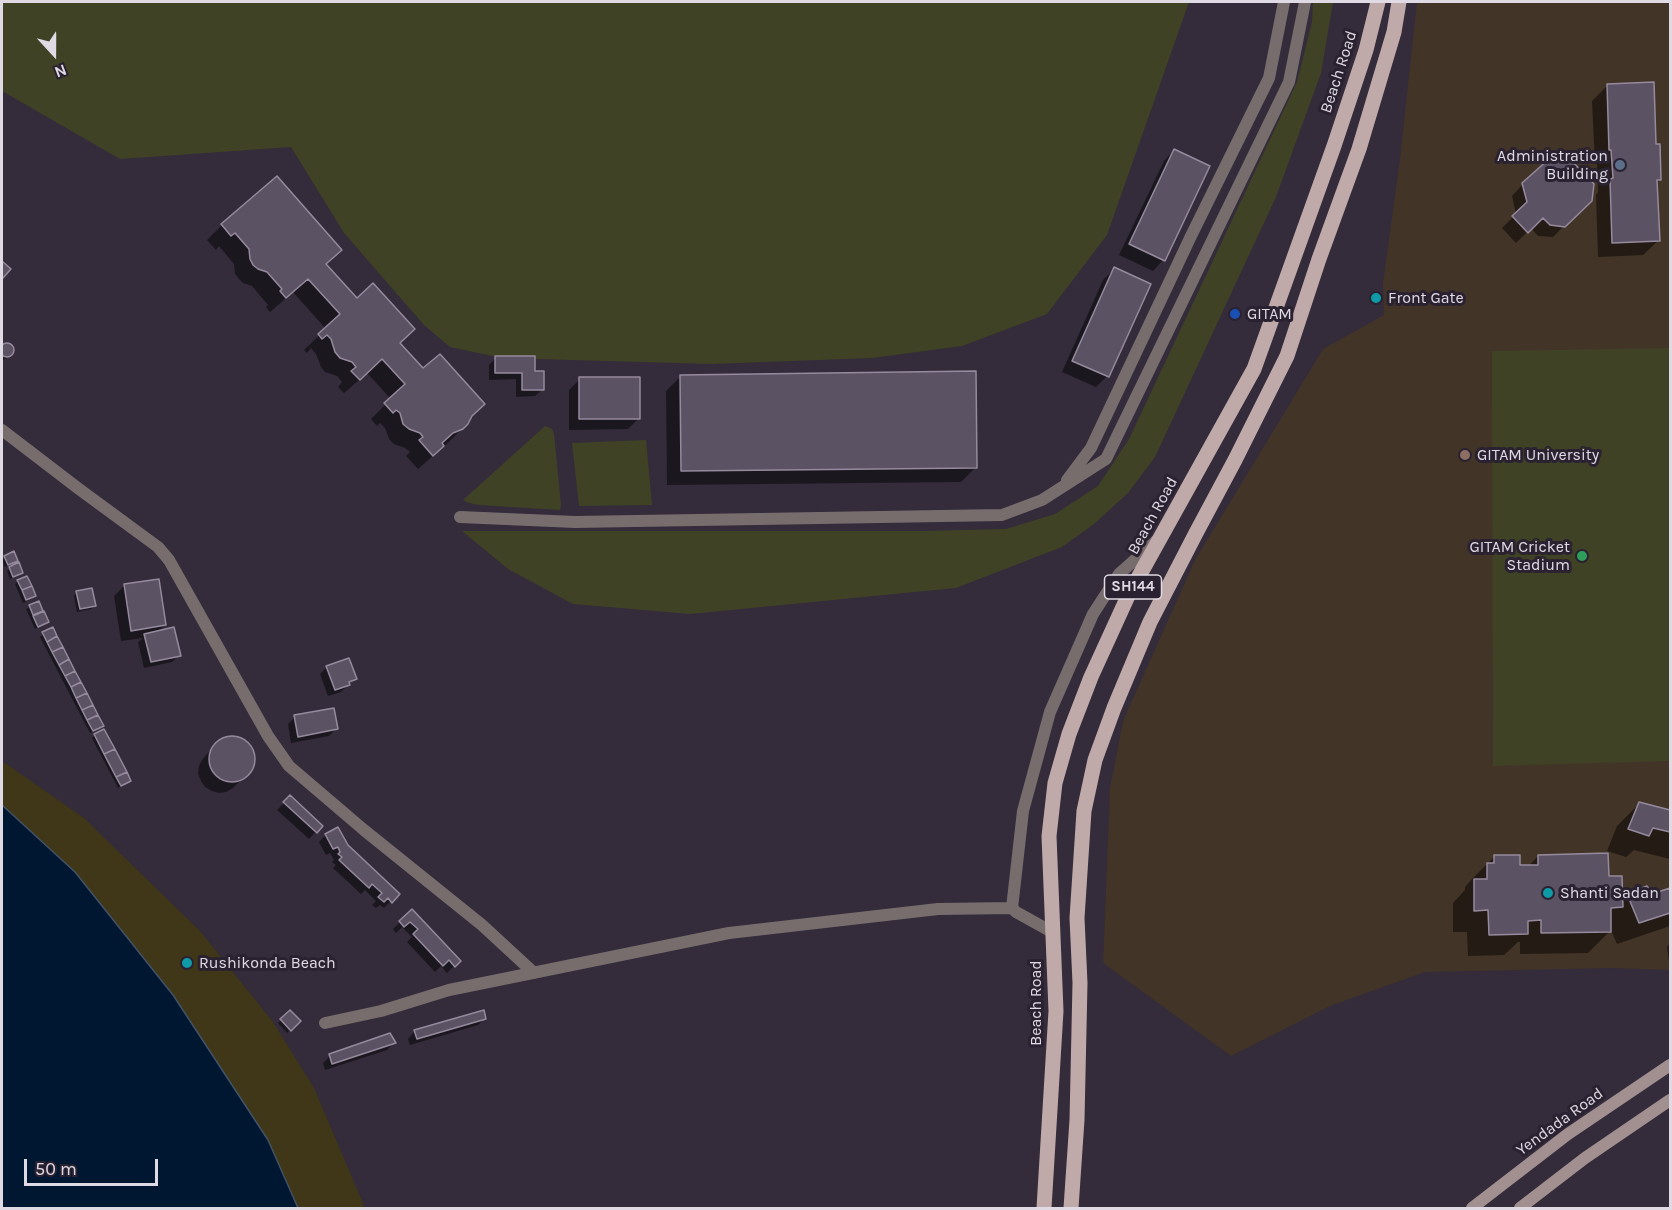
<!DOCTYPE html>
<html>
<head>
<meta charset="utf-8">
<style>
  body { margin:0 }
  #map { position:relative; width:1672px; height:1210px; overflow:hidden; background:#342b3b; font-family:Karla,sans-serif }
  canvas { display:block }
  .frame { position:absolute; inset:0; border:3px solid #e0dae4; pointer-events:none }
  .north { position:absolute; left:24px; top:24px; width:60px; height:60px; -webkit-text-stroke:4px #2a2231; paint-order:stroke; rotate:159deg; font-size:16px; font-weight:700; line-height:24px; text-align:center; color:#e0dae4 }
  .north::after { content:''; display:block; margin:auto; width:21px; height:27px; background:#e0dae4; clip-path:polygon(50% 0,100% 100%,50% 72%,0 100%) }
  .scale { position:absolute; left:24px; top:1159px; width:134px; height:27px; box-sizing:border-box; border:3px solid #e0dae4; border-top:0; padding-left:8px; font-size:18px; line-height:21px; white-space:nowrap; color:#e0dae4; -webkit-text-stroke:4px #2a2231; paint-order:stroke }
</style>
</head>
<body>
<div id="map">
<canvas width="1672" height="1210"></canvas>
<div class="frame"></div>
<div class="north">N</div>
<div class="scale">50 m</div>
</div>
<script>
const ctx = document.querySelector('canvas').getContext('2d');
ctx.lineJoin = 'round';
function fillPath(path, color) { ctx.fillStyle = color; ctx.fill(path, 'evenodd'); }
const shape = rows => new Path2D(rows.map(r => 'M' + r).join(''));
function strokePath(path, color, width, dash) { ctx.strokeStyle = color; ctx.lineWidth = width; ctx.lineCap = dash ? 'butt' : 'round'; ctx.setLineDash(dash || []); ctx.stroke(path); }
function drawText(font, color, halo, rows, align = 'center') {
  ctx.font = font + ' Karla,sans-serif'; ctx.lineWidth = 6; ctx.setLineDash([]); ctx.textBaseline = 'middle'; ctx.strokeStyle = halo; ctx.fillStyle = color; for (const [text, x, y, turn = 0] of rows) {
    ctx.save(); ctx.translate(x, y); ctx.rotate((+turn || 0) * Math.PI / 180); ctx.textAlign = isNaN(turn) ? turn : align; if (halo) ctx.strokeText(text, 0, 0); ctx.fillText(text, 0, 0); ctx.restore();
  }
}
fillPath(shape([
  [1417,2,1670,2,1670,970,1612,968,1425,972,1330,1006,1231,1056,1103,963,1110,788,1123,721,1195,560,1323,349,1384,315,1383,283,1400,158]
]), '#423427');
fillPath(shape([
  [2,2,1189,2,1107,235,1047,314,962,346,872,358,711,364,502,358,450,347,424,325,344,233,291,147,120,159,2,91],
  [1313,2,1333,2,1321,73,1276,197,1155,457,1128,493,1094,524,1062,547,956,588,690,614,573,604,508,569,462,531,922,531,1006,529,1055,514,1098,486,1129,439,1297,82,1312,22],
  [1670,348,1670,761,1493,766,1492,351],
  [545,426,552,429,554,434,561,505,560,510,479,505,469,503,463,500],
  [646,440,652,505,579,506,572,443]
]), '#404225');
fillPath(shape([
  [2,761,84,818,200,931,273,1022,314,1088,365,1208,298,1208,268,1140,173,995,75,872,2,805]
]), '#3f3717');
const water = shape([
  [2,805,75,872,173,995,268,1140,298,1208,2,1208,2,805]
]);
fillPath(water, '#001732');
strokePath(water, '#435267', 1.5);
fillPath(shape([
  [1607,86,1655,145,1660,180,1656,184,1658,241,1643,255,1598,257,1596,195,1598,192,1597,164,1595,164,1592,101],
  [1174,150,1163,260,1153,271,1119,255,1164,161],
  [277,178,325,265,469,418,467,423,452,439,418,469,406,456,410,452,405,448,394,444,389,439,385,428,380,423,377,426,371,419,391,399,367,373,344,393,338,387,342,382,337,376,325,372,321,367,316,354,311,348,307,353,304,350,326,329,293,292,270,312,266,307,268,305,252,286,243,283,239,279,235,274,234,264,219,246,216,250,207,240,222,225],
  [1523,184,1590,200,1553,237,1538,236,1531,228,1516,243,1502,228,1516,214,1512,196],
  [1114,269,1149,285,1107,376,1096,387,1062,372,1103,280],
  [8,344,11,346,12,352,7,358,2,360,2,346],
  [496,358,533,373,543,389,535,396,516,397,516,379,489,380,489,365],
  [681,376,976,467,961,482,667,485,666,391],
  [580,379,639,418,628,429,569,430,569,390],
  [5,557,16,560,5,567,2,560],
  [10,568,22,573,10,579,7,571],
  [18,581,34,596,31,599,23,603,15,584],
  [125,585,165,625,157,633,179,655,172,662,144,668,138,642,143,638,121,641,114,596],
  [77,592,95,606,91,609,77,612,74,596],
  [38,603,47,622,35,629,26,609],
  [43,634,102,726,99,729,90,733,40,637],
  [327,667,355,678,341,692,328,696,320,674],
  [295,717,336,729,329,736,291,743,288,724],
  [95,735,129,781,118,788,92,738],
  [226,738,233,738,240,739,247,743,251,749,254,756,253,764,250,771,233,788,226,792,219,793,212,791,205,787,201,781,198,774,199,766,202,760,207,754,219,742],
  [290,797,321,826,309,839,277,810],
  [1639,804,1670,812,1670,859,1634,850,1626,857,1607,851,1617,826],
  [326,835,347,846,398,894,384,908,380,905,376,908,372,905,376,901,365,890,361,894,333,868,336,865,332,862,334,860,330,853,326,855,319,842],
  [1538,856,1607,878,1621,902,1628,896,1646,888,1652,896,1670,889,1670,926,1617,944,1611,930,1588,953,1520,954,1520,942,1518,942,1504,955,1468,956,1467,932,1453,932,1453,903,1465,890,1465,887,1472,879,1494,857,1518,867,1528,867],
  [412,911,459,961,447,973,441,966,435,972,407,942,412,937,402,927,396,933,393,929],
  [1670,943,1670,968,1667,947],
  [290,1012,299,1021,287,1033,278,1023],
  [485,1018,478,1025,410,1045,408,1039,415,1031],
  [394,1043,387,1050,325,1070,323,1063,330,1056]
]), '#0007');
const building = shape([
  [1654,82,1656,144,1660,144,1661,180,1657,180,1660,241,1612,243,1610,179,1613,178,1611,150,1609,150,1607,84,1654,82],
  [1174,149,1210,166,1165,261,1129,244,1174,149],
  [1568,157,1594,184,1592,201,1565,227,1550,225,1543,218,1528,233,1512,216,1527,202,1522,183,1550,158,1568,157],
  [277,176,342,250,326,264,357,298,373,283,415,329,400,343,423,368,440,354,485,404,472,416,468,424,463,429,453,433,442,443,444,446,433,456,419,440,423,437,420,433,409,429,403,424,400,413,396,410,393,413,384,403,405,384,382,359,360,380,351,371,356,367,352,362,340,358,335,352,331,339,327,335,322,339,318,334,340,314,308,279,286,298,280,291,282,289,267,272,258,269,253,265,250,259,249,249,235,233,231,236,221,224,277,176],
  [2,261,11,269,3,278,2,277,2,261],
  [1114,267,1151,284,1109,377,1072,361,1114,267],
  '0 350a7 7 0 1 1 14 0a7 7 0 1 1-14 0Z',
  [495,356,535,356,535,371,544,371,544,390,522,390,522,373,495,373,495,356],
  [976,371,977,468,681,471,680,375,976,371],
  [579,377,640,377,640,419,579,419,579,377],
  [14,551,18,561,8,565,4,556,14,551],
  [19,562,23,573,13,577,9,567,19,562],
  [27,576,32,586,22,590,17,580,27,576],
  [159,579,166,625,131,631,124,584,159,579],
  [32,586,36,596,26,600,22,590,32,586],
  [92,588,96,606,80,609,76,591,92,588],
  [39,601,43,611,33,615,29,605,39,601],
  [44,611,49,622,38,627,33,616,44,611],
  [53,627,57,636,47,642,42,632,53,627],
  [174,627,181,656,151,662,144,634,174,627],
  [57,636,63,647,52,652,47,642,57,636],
  [63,647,69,659,59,665,52,652,63,647],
  [349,658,357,679,349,682,350,685,335,690,326,666,349,658],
  [69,659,75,671,65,676,59,665,69,659],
  [75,671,81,682,71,687,65,676,75,671],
  [81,682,87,693,76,698,71,687,81,682],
  [87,693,93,705,82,710,76,698,87,693],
  [93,705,98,715,87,720,82,710,93,705],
  [334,708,338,729,298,737,294,715,334,708],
  [98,715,104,726,93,731,87,720,98,715],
  [104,729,115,749,104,754,94,734,104,729],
  '209 759a23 23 0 1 1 46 0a23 23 0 1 1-46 0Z',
  [115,749,127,772,116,777,104,754,115,749],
  [127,772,131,781,121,786,116,777,127,772],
  [290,795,323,826,317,833,283,802,290,795],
  [1639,802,1670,810,1670,832,1653,828,1649,836,1628,829,1639,802],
  [338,827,348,845,400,894,392,903,388,898,384,902,378,897,382,893,372,884,369,888,339,860,342,857,338,854,340,852,338,847,333,849,325,834,338,827],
  [1608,853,1609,876,1622,876,1623,907,1611,908,1611,932,1541,933,1541,920,1528,921,1528,934,1489,935,1488,910,1474,911,1474,879,1487,879,1487,863,1494,863,1494,855,1520,855,1520,865,1538,865,1538,855,1608,853],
  [1647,886,1652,894,1670,888,1670,913,1639,923,1627,894,1647,886],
  [412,909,461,961,455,967,449,960,443,966,413,934,418,929,410,922,404,927,399,921,412,909],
  [290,1010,301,1021,291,1031,280,1019,290,1010],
  [484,1010,486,1019,417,1039,414,1030,484,1010],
  [390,1033,396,1043,332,1064,329,1054,390,1033]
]);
fillPath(building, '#5b5263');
strokePath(building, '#968b9e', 1.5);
strokePath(shape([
  [2,430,79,489,158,547,169,560,268,736,289,766,364,830,482,925,534,973],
  [1067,480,1091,448,1191,236,1269,78,1284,2],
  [460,517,575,522,1002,515,1042,500,1106,459,1289,82,1305,2],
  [1052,932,1016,912,1012,908,1023,811,1050,712,1093,614,1119,574,1156,541],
  [325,1023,381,1011,449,990,729,933,938,909,1012,908]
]), '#786d6d', 12);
strokePath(shape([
  [1472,1208,1568,1134,1670,1065],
  [1520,1208,1585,1158,1670,1100]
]), '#a1908f', 12);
strokePath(shape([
  [1044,1208,1056,1011,1049,836,1055,783,1069,734,1091,677,1128,596,1254,369,1334,146,1366,50,1378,2],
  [1071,1208,1077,1120,1080,983,1077,918,1084,811,1095,760,1114,708,1150,622,1196,533,1235,460,1287,356,1319,259,1359,149,1394,32,1399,2]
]), '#c0aaa9', 15);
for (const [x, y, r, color] of [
  [1620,165,6,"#5c6f8a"],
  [1376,298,6,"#0f9aa8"],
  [1235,314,6,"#1a4fb4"],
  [1465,455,6,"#8d6e63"],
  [1582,556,6,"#2e9e5b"],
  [1548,893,6,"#0f9aa8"],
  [187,963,6,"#0f9aa8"]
]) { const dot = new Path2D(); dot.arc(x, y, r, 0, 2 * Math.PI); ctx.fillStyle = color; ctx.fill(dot); strokePath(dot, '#2a2231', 2); }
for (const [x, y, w] of [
  [1133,587,57]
]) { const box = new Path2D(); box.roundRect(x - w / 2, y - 12, w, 24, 4.5); ctx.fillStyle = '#2a2231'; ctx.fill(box); strokePath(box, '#e0dae4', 1.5); }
drawText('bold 15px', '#e0dae4', null, [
  ["SH144",1133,587]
]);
drawText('16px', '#e0dae4', '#2a2231', [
  ["Beach Road",1339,72,-72],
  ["Beach Road",1153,516,-61],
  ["Beach Road",1036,1003,-90],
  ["Yendada Road",1560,1122,-36]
]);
drawText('16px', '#e0dae4', '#2a2231', [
  ["Administration",1608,156,"right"],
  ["Building",1608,174,"right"],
  ["Front Gate",1388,298],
  ["GITAM",1247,314],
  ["GITAM University",1477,455],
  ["GITAM Cricket",1570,547,"right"],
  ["Stadium",1570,565,"right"],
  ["Shanti Sadan",1560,893],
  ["Rushikonda Beach",199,963]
], 'left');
</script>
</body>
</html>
